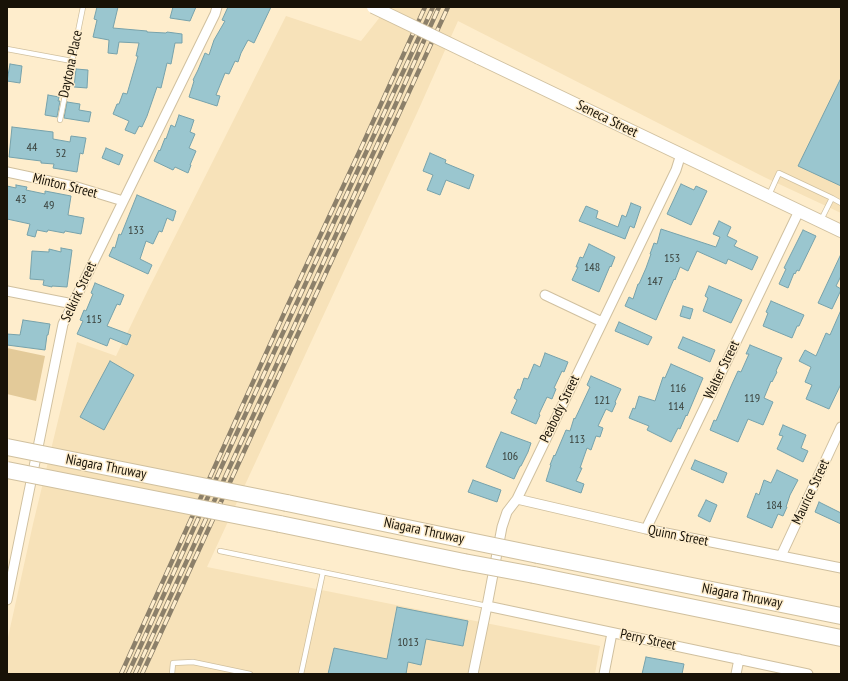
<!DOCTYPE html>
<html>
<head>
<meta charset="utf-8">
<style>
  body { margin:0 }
  #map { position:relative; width:848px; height:681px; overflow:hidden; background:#feedcc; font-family:"PT Sans Narrow",sans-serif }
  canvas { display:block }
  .frame { position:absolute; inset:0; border:8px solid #181207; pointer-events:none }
</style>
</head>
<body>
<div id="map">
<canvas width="848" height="681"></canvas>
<div class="frame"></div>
</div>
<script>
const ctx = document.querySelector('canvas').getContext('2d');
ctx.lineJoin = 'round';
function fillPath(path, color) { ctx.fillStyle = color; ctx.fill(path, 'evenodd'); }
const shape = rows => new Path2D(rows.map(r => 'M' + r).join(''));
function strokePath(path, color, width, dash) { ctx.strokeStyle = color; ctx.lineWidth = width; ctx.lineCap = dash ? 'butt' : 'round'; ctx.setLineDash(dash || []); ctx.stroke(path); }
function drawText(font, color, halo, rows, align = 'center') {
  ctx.font = font + ' "PT Sans Narrow",sans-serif'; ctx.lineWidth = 3; ctx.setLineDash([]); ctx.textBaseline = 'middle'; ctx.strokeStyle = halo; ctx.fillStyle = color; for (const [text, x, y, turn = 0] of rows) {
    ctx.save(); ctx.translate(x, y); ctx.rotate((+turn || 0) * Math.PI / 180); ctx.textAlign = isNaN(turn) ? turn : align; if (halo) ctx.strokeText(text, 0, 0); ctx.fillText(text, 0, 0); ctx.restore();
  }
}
fillPath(shape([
  [388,7,841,7,841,213,764,177,458,21,417,113,207,567,600,646,595,674,7,674,7,642,33,524,77,342,116,356,148,290,286,16,361,41]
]), '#f7e2b9');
fillPath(shape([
  [7,348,45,356,36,401,7,394]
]), '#e3ca99');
const building = shape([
  [97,7,118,7,113,28,147,31,147,32,166,33,167,32,182,34,182,43,175,43,171,64,167,63,161,88,157,87,147,116,142,127,139,126,135,134,125,130,129,121,113,114,117,104,119,104,123,93,127,94,138,56,136,56,139,43,119,42,117,54,108,53,109,40,93,37,97,20,94,19,97,7],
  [173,7,196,7,190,21,170,18,173,7],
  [228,7,271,7,254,43,248,40,241,53,238,62,235,61,229,74,225,73,216,95,220,96,217,106,189,97,194,81,193,80,198,70,205,53,209,55,214,40,225,21,222,20,228,7],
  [10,64,22,66,20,83,7,81,10,64],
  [76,69,88,70,87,88,74,87,76,69],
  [841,78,841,186,798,166,841,78],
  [48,95,59,97,58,101,60,101,57,117,45,115,48,95],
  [67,102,80,104,79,110,91,112,89,122,64,118,67,102],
  [179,115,194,120,190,132,195,134,189,148,196,151,190,165,191,165,188,173,175,167,173,170,154,161,159,150,160,151,165,138,166,139,171,125,175,127,179,115],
  [12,127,53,132,53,139,70,142,71,136,86,138,83,154,80,153,77,172,53,168,54,164,41,163,41,161,9,157,12,127],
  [106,148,123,155,119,165,102,158,106,148],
  [430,153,446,160,445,163,474,175,469,189,446,180,440,195,427,190,433,175,423,171,430,153],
  [681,184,694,190,696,186,707,191,691,225,667,214,681,184],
  [16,185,27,187,26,190,45,194,45,191,71,196,68,215,84,218,81,234,65,231,64,233,48,230,47,232,37,230,35,237,27,235,30,224,7,219,7,186,16,188,16,185],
  [137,195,176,211,173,221,167,218,162,232,159,231,153,244,146,241,140,259,152,265,148,274,109,256,113,247,115,248,119,234,121,235,137,195],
  [631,203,641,207,634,228,630,226,625,239,579,221,586,206,598,211,596,218,618,227,622,215,626,217,631,203],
  [719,221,731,227,727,236,737,241,734,246,758,257,752,270,728,259,726,264,697,251,688,271,680,267,675,280,674,279,656,320,625,306,629,297,633,299,638,284,639,284,646,268,651,254,650,254,654,243,657,244,661,229,716,247,720,237,713,234,719,221],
  [803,230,816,236,799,271,797,270,795,274,794,273,788,288,779,284,786,269,784,268,803,230],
  [589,244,615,257,611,267,610,266,599,292,572,280,578,267,576,267,580,257,583,258,589,244],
  [61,248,72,250,67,287,52,286,52,287,43,285,44,280,30,279,32,251,49,252,49,249,61,252,61,248],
  [841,254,841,276,836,286,841,289,841,290,832,309,818,303,841,254],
  [95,283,124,295,120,305,117,304,107,326,131,335,127,345,110,338,107,346,77,334,83,321,80,320,84,310,86,311,93,294,91,293,95,283],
  [709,286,742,300,731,323,703,311,708,298,705,296,709,286],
  [771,301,804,315,799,326,797,326,792,338,763,326,768,313,766,312,771,301],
  [683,306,693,309,690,319,680,316,683,306],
  [841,310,841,384,829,409,806,399,812,385,805,382,811,367,799,361,805,350,816,356,826,333,830,335,841,310],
  [23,320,50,324,48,335,47,335,45,350,7,345,7,334,20,335,23,320],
  [619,322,652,337,648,345,615,331,619,322],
  [683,337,715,350,710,362,678,348,683,337],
  [750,345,782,358,776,371,777,372,772,382,771,381,764,398,773,402,763,425,748,419,738,442,710,430,714,420,716,421,732,384,738,371,741,372,749,354,746,354,750,345],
  [545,353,568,362,564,372,562,371,554,388,556,389,552,399,547,397,539,414,540,415,536,424,511,413,517,400,514,398,518,389,520,390,524,378,528,379,534,364,540,367,545,353],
  [110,361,134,375,104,430,80,417,110,361],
  [671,364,703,378,687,416,686,415,680,429,678,428,671,442,647,430,649,426,629,418,633,408,635,409,639,396,655,401,663,377,665,378,671,364],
  [591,376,621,389,615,402,616,403,612,412,606,409,598,426,603,428,600,437,596,436,591,450,587,448,580,468,582,468,576,481,584,484,581,493,546,481,551,465,550,465,554,455,555,456,566,430,570,431,574,418,575,419,590,387,587,385,591,376],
  [783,425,806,435,801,448,808,451,803,462,777,449,783,436,779,435,783,425],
  [501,432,531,443,528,452,521,466,520,466,514,479,486,467,496,443,501,432],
  [695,460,727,473,723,483,691,469,695,460],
  [777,470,798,480,790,495,786,507,787,507,783,516,778,514,772,528,747,517,756,493,759,495,764,480,771,483,777,470],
  [473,480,501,490,497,502,468,492,473,480],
  [706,500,717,505,710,522,698,516,706,500],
  [819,502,841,513,841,524,815,512,819,502],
  [397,607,468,621,463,646,426,639,421,665,408,662,406,674,328,674,334,648,387,659,397,607],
  [646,657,684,664,682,674,642,674,646,657]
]);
fillPath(building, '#9ac6cf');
strokePath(building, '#77a2ab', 1);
const lane = shape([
  [7,49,72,61],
  [60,120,83,7],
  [769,195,779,173,832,198,821,220],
  [832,198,841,203],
  [220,551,487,606],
  [172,674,173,663,193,662,250,674],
  [301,674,323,572]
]);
const street = shape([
  [7,172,77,187,123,201],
  [7,291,73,304],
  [545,295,602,322],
  [517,499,646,529,841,568],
  [646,529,799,211],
  [781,556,841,427],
  [7,600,63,324,215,14,217,7],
  [487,606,808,674],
  [473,674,487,606,502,527,507,512,517,499,676,170,681,154],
  [604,674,612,633],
  [736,674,739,659]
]);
const secondary = shape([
  [479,58,841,231]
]);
const highway = shape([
  [287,503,465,540],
  [280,524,464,562],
  [538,555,841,616],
  [534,575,841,638]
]);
strokePath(lane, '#d0c09f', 6);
strokePath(street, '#d0c09f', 11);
strokePath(secondary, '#d0c09f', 14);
strokePath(highway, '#d0c09f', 18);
strokePath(lane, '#fff', 4.5);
strokePath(street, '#fff', 9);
strokePath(secondary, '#fff', 12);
strokePath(highway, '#fff', 16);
const rail = shape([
  [121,674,287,307,362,146,425,7],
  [128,674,235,437,433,7],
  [135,674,394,108,439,7],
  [142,674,448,7]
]);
strokePath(rail, '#8c806a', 4.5);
strokePath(rail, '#feedcc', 3, [9]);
const secondaryBridge = shape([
  [373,7,479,58]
]);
const highwayBridge = shape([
  [7,447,287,503],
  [7,470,280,524],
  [465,540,538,555],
  [464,562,534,575]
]);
strokePath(secondaryBridge, '#d0c09f', 14, []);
strokePath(highwayBridge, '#d0c09f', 18, []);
strokePath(secondaryBridge, '#fff', 12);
strokePath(highwayBridge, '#fff', 16);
drawText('12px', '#383f39', null, [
  ["44",32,148],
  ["52",61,154],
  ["43",21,200],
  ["49",49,206],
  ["133",136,231],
  ["153",672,259],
  ["148",592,268],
  ["147",655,282],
  ["115",94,320],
  ["116",678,389],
  ["119",752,399],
  ["121",602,401],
  ["114",676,407],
  ["113",577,440],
  ["106",510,457],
  ["184",774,506],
  ["1013",408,643]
]);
drawText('14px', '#181207', '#feedcc', [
  ["Daytona Place",71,64,-78],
  ["Seneca Street",607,119,26],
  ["Minton Street",65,186,14],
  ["Selkirk Street",79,292,-65],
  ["Walter Street",722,370,-64],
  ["Peabody Street",560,409,-64],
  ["Niagara Thruway",106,467,11],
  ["Maurice Street",811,492,-65],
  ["Niagara Thruway",424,531,12],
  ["Quinn Street",678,536,11],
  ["Niagara Thruway",742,596,11],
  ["Perry Street",648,640,12]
]);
</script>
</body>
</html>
